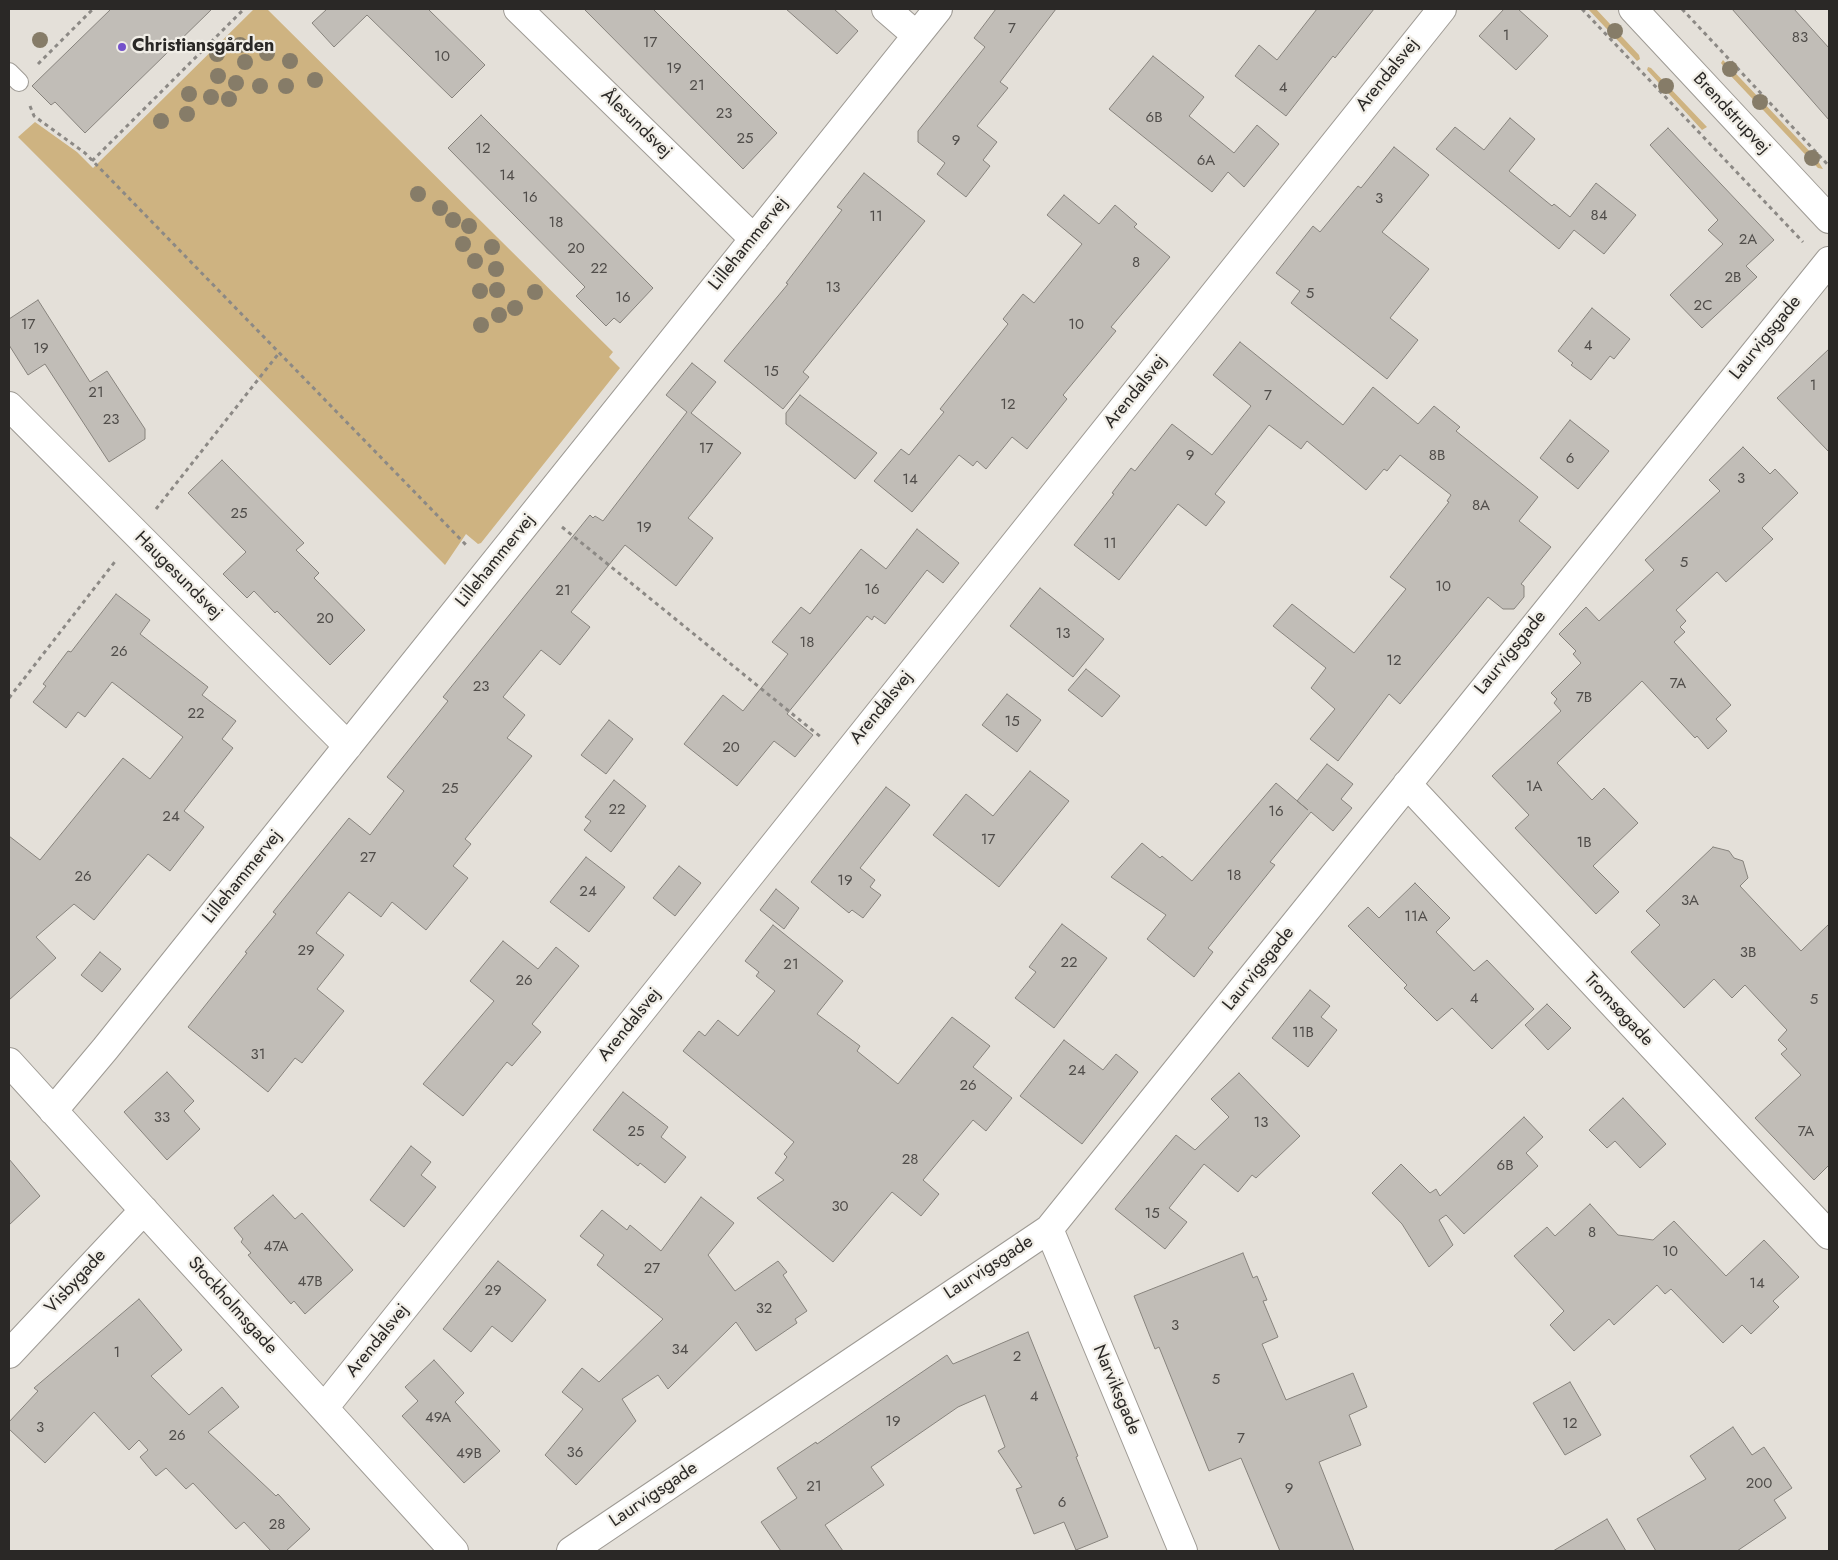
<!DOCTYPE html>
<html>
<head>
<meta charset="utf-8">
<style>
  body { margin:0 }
  #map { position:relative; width:1838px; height:1560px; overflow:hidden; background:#e4e0d9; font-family:Jost,sans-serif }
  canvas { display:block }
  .frame { position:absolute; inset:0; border:10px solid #2a2826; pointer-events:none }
</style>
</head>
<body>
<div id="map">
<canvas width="1838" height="1560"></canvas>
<div class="frame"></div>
</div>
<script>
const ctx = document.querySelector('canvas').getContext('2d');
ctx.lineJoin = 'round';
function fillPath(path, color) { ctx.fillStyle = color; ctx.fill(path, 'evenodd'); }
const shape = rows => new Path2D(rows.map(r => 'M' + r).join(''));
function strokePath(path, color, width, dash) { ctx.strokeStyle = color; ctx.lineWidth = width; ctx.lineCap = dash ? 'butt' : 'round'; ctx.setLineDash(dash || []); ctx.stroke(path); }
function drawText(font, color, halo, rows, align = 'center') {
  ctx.font = font + ' Jost,sans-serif'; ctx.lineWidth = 4.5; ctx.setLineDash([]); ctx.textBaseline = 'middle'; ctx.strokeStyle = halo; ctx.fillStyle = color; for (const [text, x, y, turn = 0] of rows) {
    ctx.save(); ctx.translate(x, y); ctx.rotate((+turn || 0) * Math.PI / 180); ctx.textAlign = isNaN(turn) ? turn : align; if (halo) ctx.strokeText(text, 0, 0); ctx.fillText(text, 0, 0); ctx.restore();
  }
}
fillPath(shape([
  [254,9,267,9,613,352,609,357,620,368,481,543,478,544,466,534,445,565,18,137,35,122,77,152,93,168],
  [1588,9,1596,9,1639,55,1640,59,1637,61],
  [1723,60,1816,158,1823,169,1818,168,1729,74,1721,63],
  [1648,67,1651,68,1707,127,1702,130,1647,70]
]), '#ceb381');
const building = shape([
  [111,9,212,9,85,133,55,102,51,105,32,86,111,9],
  [327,9,428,9,485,65,452,98,367,15,334,47,312,23,327,9],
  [584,9,653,9,777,133,743,169,584,9],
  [786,9,834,9,858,31,837,54,786,9],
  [996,9,1056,9,1000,82,1008,88,977,126,997,142,983,160,990,166,966,197,937,174,945,163,918,142,918,131,985,47,974,38,996,9],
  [1317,9,1374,9,1335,58,1333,56,1286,116,1235,76,1259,45,1277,60,1317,9],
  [1504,9,1518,9,1548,36,1516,70,1479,36,1504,9],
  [1732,9,1794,9,1829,48,1829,120,1732,9],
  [1153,56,1204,97,1189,116,1234,153,1257,125,1279,144,1244,187,1228,172,1212,192,1109,109,1153,56],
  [481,115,653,288,620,323,614,318,606,326,576,296,585,287,448,148,481,115],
  [1510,118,1535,139,1509,171,1552,206,1554,204,1570,217,1596,183,1636,215,1604,254,1574,230,1559,249,1436,149,1455,127,1484,150,1510,118],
  [1668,128,1774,240,1746,266,1757,277,1702,328,1670,295,1723,244,1708,230,1718,220,1650,145,1668,128],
  [1394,147,1429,175,1382,232,1429,269,1390,318,1418,340,1387,379,1291,303,1300,291,1276,273,1313,226,1320,232,1358,186,1361,188,1394,147],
  [864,173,925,221,803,372,809,377,783,409,724,361,788,284,786,283,842,210,837,207,864,173],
  [1064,195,1099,224,1115,205,1137,224,1134,227,1170,257,1111,327,1116,331,1063,395,1067,399,1027,449,1012,437,986,469,977,461,973,466,959,455,912,512,874,481,901,449,909,455,944,412,940,409,1008,324,1003,319,1023,294,1034,303,1082,244,1047,215,1064,195],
  [38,300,90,382,107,371,145,429,145,439,109,462,45,364,28,375,9,345,9,319,38,300],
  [1592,308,1630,339,1614,359,1610,356,1591,380,1571,365,1573,363,1558,351,1592,308],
  [1240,342,1343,425,1373,387,1418,424,1434,406,1460,427,1456,431,1538,497,1519,521,1551,547,1521,584,1524,586,1524,597,1514,609,1503,609,1488,597,1400,704,1389,694,1338,761,1310,739,1335,709,1311,688,1326,668,1273,626,1292,604,1354,653,1406,589,1390,577,1449,502,1447,501,1451,495,1400,455,1387,471,1384,469,1366,490,1307,441,1301,449,1269,425,1215,494,1225,502,1206,526,1178,504,1119,580,1074,545,1114,494,1112,493,1131,468,1135,471,1172,424,1212,455,1251,406,1213,375,1240,342],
  [1829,349,1829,452,1777,398,1829,349],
  [692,363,716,382,691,413,741,453,688,518,713,538,676,586,625,545,571,612,590,627,560,665,541,650,503,697,525,715,507,738,532,756,465,839,471,844,453,866,468,878,426,930,392,902,381,917,349,892,316,933,344,955,317,989,344,1011,302,1063,295,1058,268,1092,188,1027,247,953,245,952,276,914,273,912,349,818,370,835,404,791,387,777,448,701,443,697,590,515,593,518,595,516,603,521,687,412,666,395,692,363],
  [800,395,877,453,855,479,786,424,786,413,800,395],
  [1570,420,1609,451,1578,489,1540,458,1570,420],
  [1743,447,1770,474,1775,469,1798,493,1762,528,1773,539,1726,582,1717,572,1676,610,1686,621,1680,627,1685,632,1674,642,1731,705,1716,719,1727,731,1708,749,1697,736,1695,738,1642,681,1557,763,1592,800,1604,788,1638,823,1593,866,1619,892,1596,914,1515,828,1529,815,1492,776,1561,711,1554,703,1557,699,1551,693,1581,663,1573,654,1576,651,1559,634,1586,607,1599,621,1654,570,1645,560,1720,491,1709,480,1743,447],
  [222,460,304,543,296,550,319,573,314,578,365,630,330,665,277,611,275,613,254,591,247,598,223,574,246,552,188,493,222,460],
  [917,529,959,563,943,583,927,570,885,624,874,616,872,620,867,616,787,714,813,735,795,757,774,741,737,786,684,744,723,695,743,711,788,654,772,642,801,607,810,614,861,549,886,569,917,529],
  [1040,588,1104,639,1073,677,1010,626,1040,588],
  [116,594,150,620,140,634,208,687,202,695,236,721,222,739,233,748,184,811,204,827,170,871,148,854,94,920,74,904,36,937,56,958,9,1000,9,836,40,860,123,758,150,779,183,737,112,682,85,717,78,712,66,728,33,702,46,686,43,684,68,651,71,652,116,594],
  [1086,669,1120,696,1102,717,1068,690,1086,669],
  [1007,694,1041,720,1017,752,982,725,1007,694],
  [609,720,633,739,606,774,581,755,609,720],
  [1327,764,1353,784,1341,799,1352,808,1333,831,1311,812,1270,862,1275,865,1208,948,1213,952,1194,977,1147,939,1166,915,1111,877,1142,843,1160,858,1162,856,1192,881,1276,783,1308,810,1297,801,1327,764],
  [1030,771,1069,801,999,887,933,835,966,794,993,816,1030,771],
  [614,780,646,806,611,852,584,830,591,821,585,817,614,780],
  [886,787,910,805,860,868,875,880,870,887,881,895,863,918,852,910,849,913,811,882,886,787],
  [1713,847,1729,851,1734,858,1743,861,1748,878,1740,886,1801,951,1829,924,1829,1165,1814,1180,1755,1118,1801,1075,1781,1054,1787,1049,1778,1040,1787,1030,1745,985,1732,998,1714,979,1684,1008,1631,952,1660,925,1646,911,1713,847],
  [586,857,625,887,589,932,550,902,586,857],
  [679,866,701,883,675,916,653,898,679,866],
  [1415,883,1450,918,1436,932,1474,971,1487,960,1534,1009,1492,1049,1452,1008,1437,1021,1404,988,1407,985,1348,926,1368,907,1379,918,1415,883],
  [776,889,799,908,784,929,760,910,776,889],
  [1062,924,1107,958,1054,1028,1015,998,1036,972,1029,967,1062,924],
  [773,925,843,981,817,1014,860,1046,857,1051,898,1084,952,1017,990,1046,973,1067,1012,1098,986,1131,973,1120,923,1180,939,1194,921,1216,892,1192,833,1262,757,1198,784,1180,775,1173,787,1157,784,1154,794,1142,683,1051,699,1031,705,1036,718,1020,738,1036,775,991,756,976,759,972,745,961,773,925],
  [503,941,538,969,556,947,579,966,532,1024,541,1032,512,1066,507,1062,463,1116,423,1084,494,1001,470,981,503,941],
  [100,952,121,969,102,992,81,975,100,952],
  [1310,990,1330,1006,1321,1017,1337,1030,1308,1067,1272,1038,1310,990],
  [1547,1004,1571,1028,1548,1050,1525,1025,1547,1004],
  [1064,1040,1103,1070,1116,1054,1138,1072,1082,1144,1020,1096,1064,1040],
  [167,1072,194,1101,184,1111,200,1129,167,1160,124,1112,167,1072],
  [1239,1073,1300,1136,1256,1178,1252,1175,1238,1192,1204,1164,1169,1208,1187,1222,1165,1249,1115,1209,1176,1135,1195,1150,1229,1117,1211,1099,1239,1073],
  [623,1092,668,1127,661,1137,686,1157,665,1183,640,1163,638,1166,593,1130,623,1092],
  [1623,1098,1666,1144,1640,1168,1615,1141,1607,1148,1589,1130,1623,1098],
  [1524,1117,1543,1137,1526,1153,1538,1166,1464,1234,1446,1215,1439,1220,1453,1245,1429,1267,1402,1224,1372,1193,1401,1164,1430,1193,1436,1189,1440,1196,1524,1117],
  [411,1146,431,1162,421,1175,436,1187,404,1227,370,1200,411,1146],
  [9,1159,40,1196,9,1225,9,1159],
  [273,1195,295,1219,302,1213,353,1270,305,1314,294,1301,291,1304,248,1255,251,1253,241,1242,243,1239,234,1228,273,1195],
  [701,1197,734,1223,708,1255,735,1291,778,1261,787,1272,783,1275,807,1311,795,1319,797,1323,756,1351,736,1322,668,1389,658,1375,622,1399,636,1421,576,1485,545,1455,583,1409,562,1392,582,1368,599,1382,663,1319,597,1265,604,1255,580,1236,602,1210,627,1230,630,1225,661,1251,701,1197],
  [1590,1204,1618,1235,1653,1240,1674,1221,1726,1276,1764,1240,1799,1277,1773,1301,1779,1307,1751,1334,1742,1325,1723,1343,1671,1289,1665,1294,1657,1285,1614,1325,1609,1319,1574,1351,1550,1325,1564,1311,1514,1256,1547,1227,1555,1236,1590,1204],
  [1243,1253,1253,1278,1257,1276,1267,1300,1263,1301,1278,1337,1262,1344,1286,1400,1353,1373,1367,1407,1349,1415,1361,1445,1319,1462,1354,1551,1280,1551,1241,1458,1209,1471,1159,1347,1155,1349,1134,1296,1243,1253],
  [498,1261,546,1300,512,1342,492,1326,471,1352,443,1329,498,1261],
  [139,1299,182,1350,151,1376,189,1415,222,1387,239,1407,208,1432,276,1496,278,1494,310,1529,286,1551,271,1551,244,1522,236,1529,193,1483,186,1489,166,1468,156,1476,140,1457,148,1450,139,1440,129,1450,94,1412,45,1463,9,1429,9,1422,38,1391,34,1388,139,1299],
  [1028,1332,1078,1456,1076,1457,1108,1537,1076,1550,1064,1522,1034,1534,1016,1489,1022,1487,998,1451,1005,1447,985,1395,958,1407,871,1467,884,1485,825,1525,843,1551,781,1551,761,1522,797,1498,777,1468,816,1442,817,1444,947,1355,953,1364,1028,1332],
  [434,1360,464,1393,455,1402,500,1451,464,1483,402,1416,418,1401,405,1387,434,1360],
  [1570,1382,1601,1435,1565,1455,1533,1403,1570,1382],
  [1733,1427,1752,1455,1764,1447,1792,1488,1774,1500,1786,1518,1737,1551,1656,1551,1637,1519,1706,1479,1690,1456,1733,1427],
  [1607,1519,1626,1551,1553,1551,1607,1519]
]);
fillPath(building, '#c1bdb7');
strokePath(building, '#87837d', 1);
const service = shape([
  [9,72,19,82]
]);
const minor = shape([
  [518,9,754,239],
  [886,9,916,35],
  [1633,9,1829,219],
  [9,406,348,746],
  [1407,784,1829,1235],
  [9,1062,454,1551],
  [53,1111,105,1049,938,9],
  [1049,1229,1183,1551],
  [9,1354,144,1210],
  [324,1408,1442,9],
  [571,1551,1049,1229,1829,261]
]);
strokePath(service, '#9e9a94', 20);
strokePath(minor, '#9e9a94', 30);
strokePath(shape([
  [1582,9,1803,242],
  [1682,9,1829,166],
  [38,64,93,9],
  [30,106,34,116,85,153,468,547],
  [92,161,244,9],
  [156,509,279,353],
  [562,527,822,738],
  [9,698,117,559]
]), '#8c8985', 3, [4, 4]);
strokePath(service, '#fff', 18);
strokePath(minor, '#fff', 28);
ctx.fillStyle = '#867c68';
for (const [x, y] of [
  [1615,31],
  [40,40],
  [240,45],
  [267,53],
  [217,54],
  [290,61],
  [245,62],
  [1730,69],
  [218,76],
  [315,80],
  [236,83],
  [260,86],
  [286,86],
  [1666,86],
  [189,94],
  [211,97],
  [229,99],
  [1760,102],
  [187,114],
  [161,121],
  [1812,158],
  [418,194],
  [440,208],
  [453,220],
  [469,226],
  [463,244],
  [492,247],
  [475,261],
  [496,269],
  [497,290],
  [480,291],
  [535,292],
  [515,308],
  [499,315],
  [481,325]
]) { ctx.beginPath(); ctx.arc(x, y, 8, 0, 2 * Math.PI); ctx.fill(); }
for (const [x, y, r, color] of [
  [122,47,5,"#7452cb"]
]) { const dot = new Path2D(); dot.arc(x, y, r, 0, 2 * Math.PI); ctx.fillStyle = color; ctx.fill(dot); strokePath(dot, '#f1eee7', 2); }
drawText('15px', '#504d4a', null, [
  ["7",1012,29],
  ["1",1506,36],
  ["83",1800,38],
  ["17",650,43],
  ["10",442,57],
  ["19",674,69],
  ["21",697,86],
  ["4",1283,88],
  ["23",724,114],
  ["6B",1154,118],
  ["25",745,139],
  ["9",956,141],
  ["12",483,149],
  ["6A",1206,161],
  ["14",507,176],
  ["16",530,198],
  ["3",1379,199],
  ["84",1599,216],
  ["11",876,217],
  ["18",556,223],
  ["2A",1748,240],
  ["20",576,249],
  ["8",1136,263],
  ["22",599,269],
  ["2B",1733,278],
  ["13",833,288],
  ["5",1310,294],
  ["16",623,298],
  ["2C",1703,306],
  ["17",28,325],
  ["10",1076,325],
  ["4",1588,346],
  ["19",41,349],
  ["15",771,372],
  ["1",1813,386],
  ["21",96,393],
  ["7",1268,396],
  ["12",1008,405],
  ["23",111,420],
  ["17",706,449],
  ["9",1190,456],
  ["8B",1437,456],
  ["6",1570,459],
  ["3",1741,479],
  ["14",910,480],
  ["8A",1481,506],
  ["25",239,514],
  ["19",644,528],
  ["11",1110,544],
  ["5",1684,563],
  ["10",1443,587],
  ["16",872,590],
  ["21",563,591],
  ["20",325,619],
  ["13",1063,634],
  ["18",807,643],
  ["26",119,652],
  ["12",1394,661],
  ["7A",1678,684],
  ["23",481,687],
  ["7B",1584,698],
  ["22",196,714],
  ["15",1012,722],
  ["20",731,748],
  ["1A",1534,787],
  ["25",450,789],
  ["22",617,810],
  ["16",1276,812],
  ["24",171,817],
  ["17",988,840],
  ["1B",1584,843],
  ["27",368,858],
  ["18",1234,876],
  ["26",83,877],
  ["19",845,881],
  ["24",588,892],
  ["3A",1690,901],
  ["11A",1416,917],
  ["29",306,951],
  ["3B",1748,953],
  ["22",1069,963],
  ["21",791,965],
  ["26",524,981],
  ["4",1474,999],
  ["5",1814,1000],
  ["11B",1303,1033],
  ["31",258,1055],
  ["24",1077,1071],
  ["26",968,1086],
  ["33",162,1118],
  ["13",1261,1123],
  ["25",636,1132],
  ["7A",1806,1132],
  ["28",910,1160],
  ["6B",1505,1166],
  ["30",840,1207],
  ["15",1152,1214],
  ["8",1592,1233],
  ["47A",276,1247],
  ["10",1670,1252],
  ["27",652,1269],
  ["47B",310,1282],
  ["14",1757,1284],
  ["29",493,1291],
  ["32",764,1309],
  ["3",1175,1326],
  ["34",680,1350],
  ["1",117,1353],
  ["2",1017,1357],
  ["5",1216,1380],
  ["4",1034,1397],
  ["49A",438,1418],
  ["19",893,1422],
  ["12",1570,1424],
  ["3",40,1428],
  ["26",177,1436],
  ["7",1241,1439],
  ["36",575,1453],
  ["49B",469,1454],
  ["200",1759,1484],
  ["21",814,1487],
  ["9",1289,1489],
  ["6",1062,1503],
  ["28",277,1525]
]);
drawText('bold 18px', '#2a2826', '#f1eee7', [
  ["Christiansgården",132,47]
], 'left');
drawText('18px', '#2a2826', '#f1eee7', [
  ["Arendalsvej",1388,75,-51],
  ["Brendstrupvej",1731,114,47],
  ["Ålesundsvej",636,124,44],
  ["Lillehammervej",749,244,-51],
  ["Laurvigsgade",1766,338,-51],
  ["Arendalsvej",1136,392,-51],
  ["Lillehammervej",496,561,-51],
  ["Haugesundsvej",178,576,45],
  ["Laurvigsgade",1511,653,-51],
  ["Arendalsvej",882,708,-51],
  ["Lillehammervej",243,877,-51],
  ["Laurvigsgade",1259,969,-51],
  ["Tromsøgade",1618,1010,47],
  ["Arendalsvej",630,1025,-51],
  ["Laurvigsgade",989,1268,-33],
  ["Visbygade",76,1282,-47],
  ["Stockholmsgade",232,1306,48],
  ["Arendalsvej",378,1341,-51],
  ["Narviksgade",1116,1390,67],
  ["Laurvigsgade",654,1495,-34]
]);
</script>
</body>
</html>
